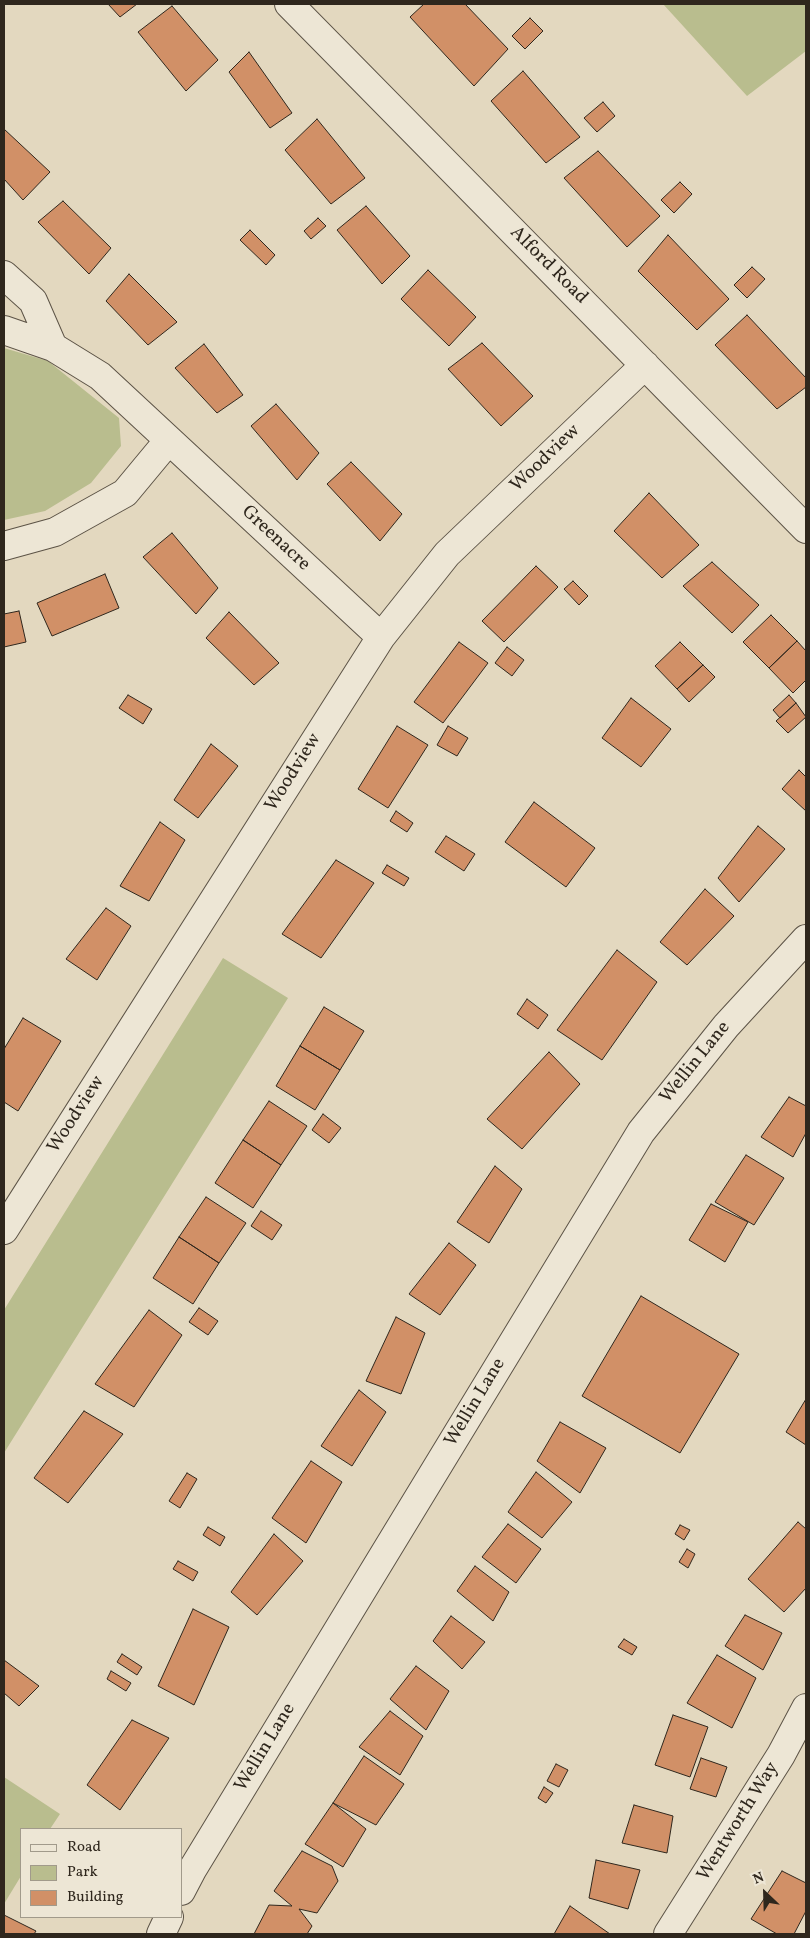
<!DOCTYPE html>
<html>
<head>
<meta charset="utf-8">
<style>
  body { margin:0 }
  #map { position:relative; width:810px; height:1938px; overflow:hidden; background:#e3d8bf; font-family:Vollkorn,serif }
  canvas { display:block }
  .frame { position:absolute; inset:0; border:5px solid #2f271d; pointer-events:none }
  .legend { position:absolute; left:20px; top:1828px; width:162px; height:90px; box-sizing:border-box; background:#ede6d5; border:1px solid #a19a8b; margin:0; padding:6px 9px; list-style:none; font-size:15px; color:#2f271d }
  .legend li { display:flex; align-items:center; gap:10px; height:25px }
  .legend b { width:25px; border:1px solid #a19a8b }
  .north { position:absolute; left:740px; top:1868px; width:50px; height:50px; -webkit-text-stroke:4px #ede6d5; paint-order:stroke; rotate:336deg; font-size:14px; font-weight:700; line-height:20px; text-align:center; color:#2f271d }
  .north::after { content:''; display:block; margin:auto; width:18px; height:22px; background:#2f271d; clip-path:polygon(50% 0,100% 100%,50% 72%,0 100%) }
</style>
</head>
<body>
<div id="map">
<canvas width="810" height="1938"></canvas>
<div class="frame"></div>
<ul class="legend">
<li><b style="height:6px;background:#ede6d5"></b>Road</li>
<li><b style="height:14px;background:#b9bd8e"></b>Park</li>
<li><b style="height:14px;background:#d19067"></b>Building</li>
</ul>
<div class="north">N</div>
</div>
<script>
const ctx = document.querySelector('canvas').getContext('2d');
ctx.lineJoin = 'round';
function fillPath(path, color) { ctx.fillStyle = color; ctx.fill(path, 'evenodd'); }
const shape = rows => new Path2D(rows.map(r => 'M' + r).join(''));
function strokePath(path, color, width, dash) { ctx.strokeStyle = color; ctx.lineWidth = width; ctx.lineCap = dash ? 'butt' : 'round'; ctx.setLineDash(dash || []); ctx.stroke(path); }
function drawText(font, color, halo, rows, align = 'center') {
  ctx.font = font + ' Vollkorn,serif'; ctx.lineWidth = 4.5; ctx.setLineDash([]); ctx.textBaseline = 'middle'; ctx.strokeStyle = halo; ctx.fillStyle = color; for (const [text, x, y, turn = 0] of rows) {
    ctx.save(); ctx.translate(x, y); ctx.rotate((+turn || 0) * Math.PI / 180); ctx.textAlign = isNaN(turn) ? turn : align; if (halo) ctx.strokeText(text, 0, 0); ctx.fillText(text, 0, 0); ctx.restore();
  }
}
fillPath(shape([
  [663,4,806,4,806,51,747,96],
  [4,348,48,361,119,418,121,446,91,483,45,511,4,520],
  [223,958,288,998,4,1453,4,1310],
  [4,1777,60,1814,50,1829,21,1829,21,1876,4,1904]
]), '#b9bd8e');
const building = shape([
  [108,4,137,4,120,17,108,4],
  [424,4,465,4,508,49,474,86,410,17,424,4],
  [172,6,218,60,186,91,138,32,172,6],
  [530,18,543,31,525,49,512,36,530,18],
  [249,52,292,113,270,128,229,72,249,52],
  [523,71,580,137,546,163,491,101,523,71],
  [603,102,615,116,597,132,584,118,603,102],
  [317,119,365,178,331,204,285,150,317,119],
  [4,129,50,172,23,200,4,179,4,129],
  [598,151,660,216,627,247,564,178,598,151],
  [680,182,692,194,674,213,661,200,680,182],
  [63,201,111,248,89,274,38,222,63,201],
  [366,206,410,256,382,284,337,230,366,206],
  [318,218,326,226,311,239,304,231,318,218],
  [250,230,275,255,266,265,240,240,250,230],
  [668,235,729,299,697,330,638,271,668,235],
  [752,267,765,279,747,298,734,285,752,267],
  [428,270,476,317,449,346,401,299,428,270],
  [129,274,177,322,148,345,106,301,129,274],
  [747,315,806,378,806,387,777,409,715,345,747,315],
  [482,343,533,396,501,426,448,369,482,343],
  [204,344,243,395,217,413,175,368,204,344],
  [276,404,319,453,297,480,251,426,276,404],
  [351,462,402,514,380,541,327,484,351,462],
  [649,493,699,545,662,578,614,531,649,493],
  [172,533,218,588,196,614,143,557,172,533],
  [712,562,759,605,732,633,683,586,712,562],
  [536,566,558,587,504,642,482,621,536,566],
  [105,574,119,608,52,636,37,603,105,574],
  [573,581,588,596,579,605,564,589,573,581],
  [19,611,26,642,4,647,4,614,19,611],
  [229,612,279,663,254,685,206,638,229,612],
  [771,615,797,641,769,668,743,642,771,615],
  [797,641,806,651,806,680,793,693,769,668,797,641],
  [459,642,488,663,443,723,414,702,459,642],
  [680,642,703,665,677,689,655,666,680,642],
  [507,647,524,660,512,676,495,663,507,647],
  [703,665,715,677,689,702,677,689,703,665],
  [128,695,152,709,143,724,119,708,128,695],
  [789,695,796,703,780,718,773,710,789,695],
  [631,698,671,729,641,767,602,738,631,698],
  [796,703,806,717,788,733,776,721,796,703],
  [397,726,428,745,388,808,358,789,397,726],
  [448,726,468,738,457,756,437,745,448,726],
  [211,744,238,766,198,818,174,800,211,744],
  [799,770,806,777,806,811,782,789,799,770],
  [534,802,595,848,566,887,505,842,534,802],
  [396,811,413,823,407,832,390,821,396,811],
  [160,822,185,840,149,901,120,886,160,822],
  [758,826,785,849,739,902,718,878,758,826],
  [446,836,475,854,464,871,435,852,446,836],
  [336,860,374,883,321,958,282,934,336,860],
  [387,865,409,878,404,886,382,873,387,865],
  [705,889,734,916,687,965,660,942,705,889],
  [106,908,131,926,97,980,66,959,106,908],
  [617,950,657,982,602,1060,557,1030,617,950],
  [527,999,548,1015,538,1029,517,1014,527,999],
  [324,1007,364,1031,340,1070,300,1046,324,1007],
  [23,1018,61,1041,18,1111,4,1102,4,1049,23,1018],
  [300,1046,340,1070,315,1110,276,1086,300,1046],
  [549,1052,580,1084,522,1149,487,1119,549,1052],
  [789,1097,806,1106,806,1133,793,1157,761,1137,789,1097],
  [269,1101,307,1126,281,1165,243,1140,269,1101],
  [323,1114,341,1128,329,1143,312,1130,323,1114],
  [243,1140,281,1165,253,1208,215,1183,243,1140],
  [746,1155,784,1178,754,1225,715,1202,746,1155],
  [495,1166,522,1189,489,1243,457,1222,495,1166],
  [206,1197,246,1223,219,1263,179,1237,206,1197],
  [711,1204,748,1222,725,1262,689,1240,711,1204],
  [261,1211,282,1225,272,1240,251,1226,261,1211],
  [179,1237,219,1263,193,1304,153,1278,179,1237],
  [449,1243,476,1265,440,1315,409,1294,449,1243],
  [641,1296,739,1354,680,1453,582,1396,641,1296],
  [199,1308,218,1321,208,1335,189,1322,199,1308],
  [149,1310,182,1335,134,1407,95,1384,149,1310],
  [396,1317,425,1333,401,1394,366,1381,396,1317],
  [359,1390,386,1412,352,1466,321,1446,359,1390],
  [806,1399,806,1445,786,1432,806,1399],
  [84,1411,123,1434,68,1503,34,1478,84,1411],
  [560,1422,606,1448,580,1493,537,1461,560,1422],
  [311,1461,342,1482,306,1543,272,1518,311,1461],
  [536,1472,572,1502,542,1538,508,1512,536,1472],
  [187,1473,197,1479,180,1508,169,1501,187,1473],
  [798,1522,806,1529,806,1588,784,1612,748,1579,798,1522],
  [508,1524,541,1549,516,1583,482,1557,508,1524],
  [680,1525,690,1530,684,1540,675,1534,680,1525],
  [208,1527,225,1537,220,1546,203,1535,208,1527],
  [274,1534,303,1561,257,1615,231,1592,274,1534],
  [687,1549,695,1554,688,1568,679,1562,687,1549],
  [178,1561,198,1572,193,1581,173,1569,178,1561],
  [475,1566,509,1592,493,1621,457,1591,475,1566],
  [193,1609,229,1627,194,1705,158,1686,193,1609],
  [745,1615,782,1633,763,1670,725,1646,745,1615],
  [451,1616,485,1642,462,1669,433,1641,451,1616],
  [624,1639,637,1647,632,1655,618,1647,624,1639],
  [122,1654,142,1667,137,1675,117,1662,122,1654],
  [717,1655,756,1678,732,1728,687,1703,717,1655],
  [4,1660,39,1686,19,1706,4,1693,4,1660],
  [416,1666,449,1691,426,1730,390,1699,416,1666],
  [111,1671,131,1683,126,1691,107,1679,111,1671],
  [390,1711,423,1736,400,1775,359,1747,390,1711],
  [673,1715,708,1727,690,1777,655,1765,673,1715],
  [132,1720,169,1738,120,1810,87,1785,132,1720],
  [364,1756,404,1784,376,1825,333,1803,364,1756],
  [701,1758,727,1767,716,1797,690,1789,701,1758],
  [556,1764,568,1770,559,1787,547,1781,556,1764],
  [544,1787,553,1793,546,1803,538,1798,544,1787],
  [333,1803,366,1829,343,1867,305,1844,333,1803],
  [634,1805,673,1816,667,1853,622,1843,634,1805],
  [302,1851,332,1866,338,1881,317,1913,299,1909,312,1926,307,1934,254,1934,269,1905,292,1906,274,1891,302,1851],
  [596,1860,640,1870,628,1909,589,1898,596,1860],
  [782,1871,806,1883,806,1911,794,1934,777,1934,751,1919,782,1871],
  [570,1906,610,1934,554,1934,570,1906],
  [4,1915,36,1931,34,1934,4,1934,4,1915]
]);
fillPath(building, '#d19067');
strokePath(building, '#2f271d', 1);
const street = shape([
  [289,4,806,529],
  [4,275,33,301,53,347],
  [4,330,53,347,100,376,381,637],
  [4,546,55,532,125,493,169,440],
  [4,1230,381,637,447,554,645,365],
  [181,1891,192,1870,641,1132,726,1026,806,939],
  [161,1934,169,1917],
  [668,1934,781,1755,806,1708]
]);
strokePath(street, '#5c5346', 30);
strokePath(street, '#ede6d5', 28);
drawText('19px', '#2f271d', '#ede6d5', [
  ["Alford Road",548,266,45],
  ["Woodview",546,459,-44],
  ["Greenacre",275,539,43],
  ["Woodview",294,773,-58],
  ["Wellin Lane",696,1063,-51],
  ["Woodview",77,1115,-57],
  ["Wellin Lane",476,1403,-59],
  ["Wellin Lane",266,1748,-59],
  ["Wentworth Way",739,1822,-58]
]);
</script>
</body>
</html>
